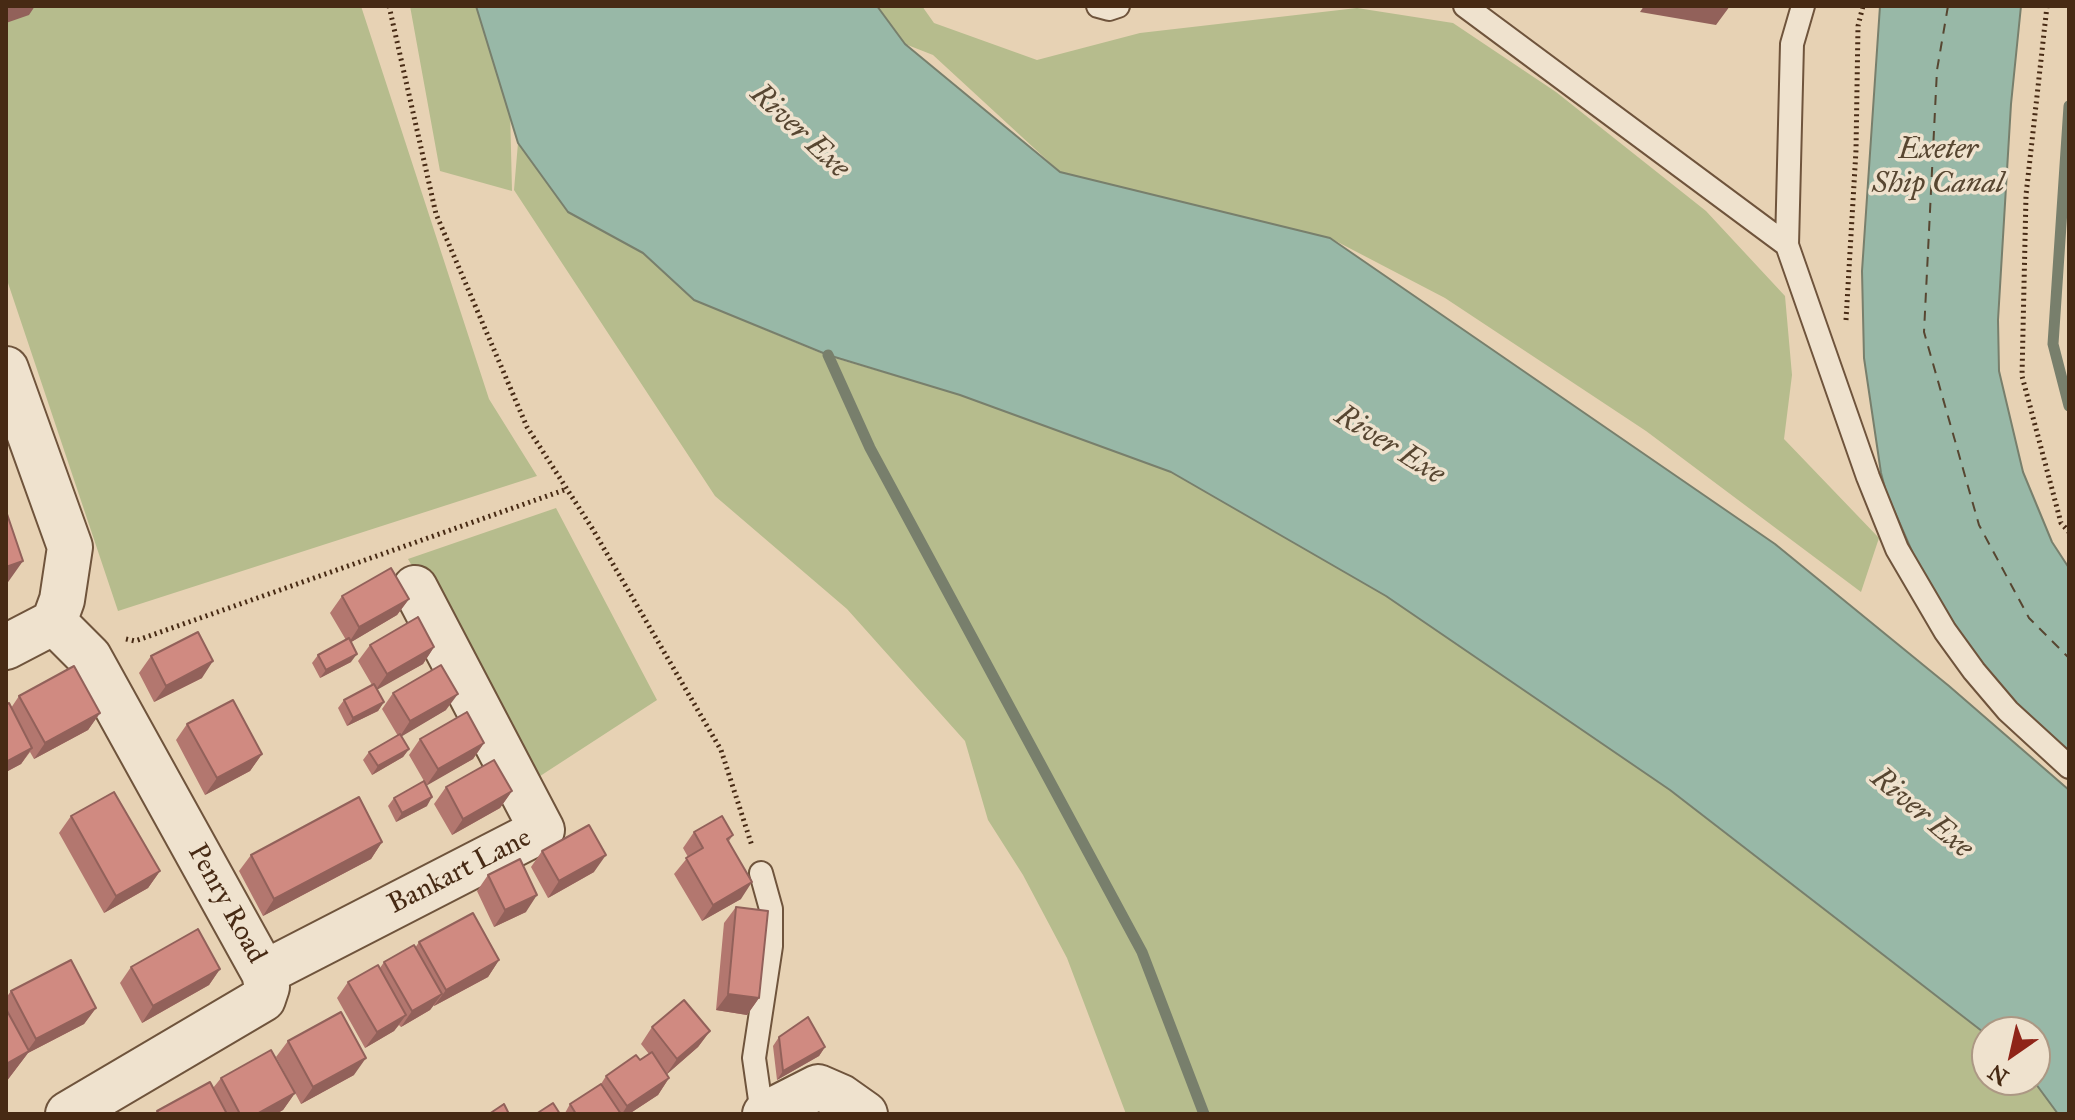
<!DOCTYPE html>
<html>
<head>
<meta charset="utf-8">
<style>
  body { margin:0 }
  #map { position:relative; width:2075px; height:1120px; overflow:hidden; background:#e7d2b4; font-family:"IM FELL Great Primer",serif }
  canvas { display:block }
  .frame { position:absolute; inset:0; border:8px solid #472a14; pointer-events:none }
  .north { position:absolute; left:1971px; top:1016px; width:80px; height:80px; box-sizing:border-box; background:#efe2ce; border:2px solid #ac9884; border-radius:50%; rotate:214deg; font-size:22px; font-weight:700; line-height:32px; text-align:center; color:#472a14 }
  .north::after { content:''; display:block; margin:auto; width:28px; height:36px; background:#8f2418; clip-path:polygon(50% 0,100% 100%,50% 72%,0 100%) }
</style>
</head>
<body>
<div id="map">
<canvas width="2075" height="1120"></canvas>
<div class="frame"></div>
<div class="north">N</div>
</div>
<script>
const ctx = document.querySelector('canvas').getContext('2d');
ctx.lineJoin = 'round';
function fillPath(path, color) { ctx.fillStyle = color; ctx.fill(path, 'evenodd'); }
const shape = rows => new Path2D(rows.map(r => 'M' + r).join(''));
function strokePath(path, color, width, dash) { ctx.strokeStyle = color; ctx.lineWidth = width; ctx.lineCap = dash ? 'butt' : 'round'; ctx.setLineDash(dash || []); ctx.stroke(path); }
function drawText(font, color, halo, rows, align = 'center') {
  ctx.font = font + ' "IM FELL Great Primer",serif'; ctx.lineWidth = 7; ctx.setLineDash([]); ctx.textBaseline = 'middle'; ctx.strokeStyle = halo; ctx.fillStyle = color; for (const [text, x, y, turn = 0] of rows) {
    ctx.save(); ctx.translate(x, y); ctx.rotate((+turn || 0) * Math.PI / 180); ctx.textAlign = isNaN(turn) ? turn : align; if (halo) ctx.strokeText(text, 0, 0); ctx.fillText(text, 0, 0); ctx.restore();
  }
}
fillPath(shape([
  [6,6,361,6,489,399,537,476,118,611,6,277],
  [410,6,481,6,510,108,512,191,440,171],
  [877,6,922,6,934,23,1037,60,1140,33,1357,8,1453,23,1556,92,1706,211,1785,296,1792,375,1784,439,1879,538,1861,592,1646,431,1445,298,1330,238,1060,172,933,55,905,44],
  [518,143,568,212,644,253,694,300,828,356,960,395,1171,472,1386,596,1670,790,1987,1035,1987,1080,2033,1080,2058,1114,1126,1114,1067,958,1023,875,988,820,965,741,847,609,715,496,514,190],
  [556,508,657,700,534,780,408,559]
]), '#b6bc8d');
const water = shape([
  [476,6,877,6,905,44,1060,172,1330,238,1775,544,1949,686,2069,790,2069,1114,2058,1114,2033,1080,2035,1080,2035,1032,1987,1032,1987,1035,1670,790,1386,596,1171,472,960,395,828,355,694,300,643,253,568,212,518,143,476,6],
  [1880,6,2021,6,2011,104,1998,320,1999,371,2023,472,2052,542,2069,568,2069,754,2018,708,1972,653,1918,565,1886,492,1881,473,1864,358,1862,271,1880,6]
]);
fillPath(water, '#98b8a7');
strokePath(water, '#787f6c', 2);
strokePath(shape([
  [2069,106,2053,344,2069,406],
  [828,355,870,448,1142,952,1204,1114]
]), '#787f6c', 11);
strokePath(shape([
  [1948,6,1937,70,1924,332,1979,525,2029,618,2069,658]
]), '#574631', 2, [10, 8]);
const lane = shape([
  [1098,6,1109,9,1118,6],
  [1465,6,1787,245,1868,477,1897,549,1945,631,1974,671,2008,711,2069,767],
  [1787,245,1792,44,1803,6],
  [761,873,771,909,771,946,754,1058,762,1114]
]);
const street = shape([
  [6,369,70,547,62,600,54,622,6,647],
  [54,622,89,657,264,973,267,987,263,999,68,1114],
  [264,973,542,830,415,588],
  [765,1114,818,1087,841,1097,865,1114]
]);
strokePath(lane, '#6f543c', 26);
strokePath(street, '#6f543c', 48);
strokePath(shape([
  [389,6,436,214,527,427,592,528,721,750,752,846],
  [2047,6,2026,195,2022,376,2061,523,2069,532],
  [1846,320,1856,150,1858,26,1863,6],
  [126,639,135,641,567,489]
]), '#472a14', 5, [2, 4]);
strokePath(lane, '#efe2ce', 22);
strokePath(street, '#efe2ce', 44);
fillPath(shape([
  [342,596,409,599,397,615,351,642,351,662,320,678,312,663,318,655,346,640,330,613],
  [370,645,434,647,423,664,377,689,384,702,378,711,347,726,338,708,344,700,372,685,358,661],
  [151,656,202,678,154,702,139,673],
  [393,693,446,710,401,736,409,749,403,757,372,775,363,760,369,752,398,736,382,709],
  [19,696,100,713,88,730,34,759,30,752,21,764,6,772,6,705,11,708],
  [187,724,262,754,250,771,205,795,176,740],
  [420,739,484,743,473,759,426,785,427,806,396,822,388,806,394,798,424,781,409,755],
  [446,787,512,791,500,808,452,835,434,804],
  [71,816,160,871,148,888,104,913,59,833],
  [694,832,733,835,729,841,741,899,702,921,674,874,688,857,683,848],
  [382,842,371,859,263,916,239,871,251,855],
  [542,851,594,872,548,898,531,867],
  [488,875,526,912,494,927,477,891],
  [736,907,759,998,747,1015,716,1010,724,923],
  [419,942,499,960,488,977,434,1006,434,1005,430,1010,401,1027,399,1025,394,1031,365,1048,337,998,348,982,380,968,384,962,415,948],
  [131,967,220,969,209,985,142,1023,120,983],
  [11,991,96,1008,84,1024,28,1053,6,1082,6,998],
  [652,1027,710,1031,698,1047,667,1074,669,1078,658,1095,629,1114,565,1114,565,1113,570,1104,601,1084,606,1076,640,1060,649,1054,641,1044],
  [779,1037,825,1047,819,1056,777,1080,773,1046],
  [288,1041,354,1075,301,1104,276,1057],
  [221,1078,295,1093,283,1110,276,1114,155,1114,157,1111,213,1088]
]), '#b3776f');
fillPath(shape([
  [18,6,35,6,29,15,6,23,6,10],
  [1644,6,1730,6,1716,25,1640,12],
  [23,561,6,585,6,567],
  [409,599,397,615,348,644,359,627],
  [434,647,423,664,375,691,387,674],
  [357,654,351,662,320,678,326,670],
  [213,661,202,678,154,702,166,686],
  [458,694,446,710,399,738,410,721],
  [384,702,378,711,347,726,353,718],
  [100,713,88,730,34,759,45,743],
  [484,743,473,759,426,786,438,769],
  [32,748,21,764,6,772,6,762],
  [409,749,403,757,372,775,378,766],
  [262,754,250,771,205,795,217,778],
  [512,791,500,808,452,835,463,819],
  [432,797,427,806,396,822,402,813],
  [382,842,371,859,263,916,274,899],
  [606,855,594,872,548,898,559,881],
  [160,871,148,888,104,913,116,896],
  [752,882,741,899,702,921,713,905],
  [537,895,526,912,494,927,505,910],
  [499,960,488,977,434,1006,446,990],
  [220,969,209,985,142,1023,153,1006],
  [442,994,430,1010,401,1027,412,1011],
  [728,994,759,998,747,1015,716,1010],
  [96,1008,84,1024,28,1053,6,1082,6,1064,26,1053,36,1039],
  [406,1015,394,1031,365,1048,377,1032],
  [710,1031,698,1047,666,1075,677,1059],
  [825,1047,819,1056,777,1080,783,1071],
  [366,1058,354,1075,301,1104,313,1087],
  [669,1078,658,1095,629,1114,622,1114,627,1106],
  [295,1093,283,1110,276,1114,257,1114]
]), '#92615a');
const building = shape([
  [6,6,18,6,6,10,6,6],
  [6,511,23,561,6,567,6,511],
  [391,568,409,599,359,627,342,596,391,568],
  [418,617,434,647,387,674,370,645,418,617],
  [198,632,213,661,166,686,151,656,198,632],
  [349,638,357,654,326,670,318,655,349,638],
  [441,665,458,694,410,721,393,693,441,665],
  [74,666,100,713,45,743,19,696,74,666],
  [374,684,384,702,353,718,344,700,374,684],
  [233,700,262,754,217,778,187,724,233,700],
  [9,703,32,748,6,762,6,705,9,703],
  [467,712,484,743,438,769,420,739,467,712],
  [400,734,409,749,378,766,369,752,400,734],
  [494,760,512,791,463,819,446,787,494,760],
  [424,781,432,797,402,813,394,798,424,781],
  [114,792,160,871,116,896,71,816,114,792],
  [359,797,382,842,274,899,251,855,359,797],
  [722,816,733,835,727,839,752,882,713,905,686,858,703,848,694,832,722,816],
  [589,825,606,855,559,881,542,851,589,825],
  [520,859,537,895,505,910,488,875,520,859],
  [736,907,768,911,759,998,728,994,736,907],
  [473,913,499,960,446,990,419,942,473,913],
  [198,929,220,969,153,1006,131,967,198,929],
  [414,945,442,994,412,1011,384,962,414,945],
  [71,960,96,1008,36,1039,11,991,71,960],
  [378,965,406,1015,377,1032,348,982,378,965],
  [684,1000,710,1031,677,1059,652,1027,684,1000],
  [6,1009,29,1051,6,1064,6,1009],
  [341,1012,366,1058,313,1087,288,1041,341,1012],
  [808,1017,825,1047,783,1071,779,1037,808,1017],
  [271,1050,295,1093,257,1114,240,1114,221,1078,271,1050],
  [652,1052,669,1078,627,1106,606,1076,636,1055,640,1060,652,1052],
  [210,1082,227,1114,159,1114,157,1111,210,1082],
  [601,1084,621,1114,576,1114,570,1104,601,1084],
  [553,1103,560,1114,536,1114,553,1103],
  [504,1104,509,1114,489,1114,504,1104]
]);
fillPath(building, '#d08a81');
strokePath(building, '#92615a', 2);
drawText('28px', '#472a14', '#efe2ce', [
  ["Bankart Lane",460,872,-27],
  ["Penry Road",226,904,61]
]);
drawText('italic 30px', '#574631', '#efe2ce', [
  ["River Exe",799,132,43],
  ["Exeter",1938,151],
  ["Ship Canal",1938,185],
  ["River Exe",1389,446,32],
  ["River Exe",1921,814,40]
]);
</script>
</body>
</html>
